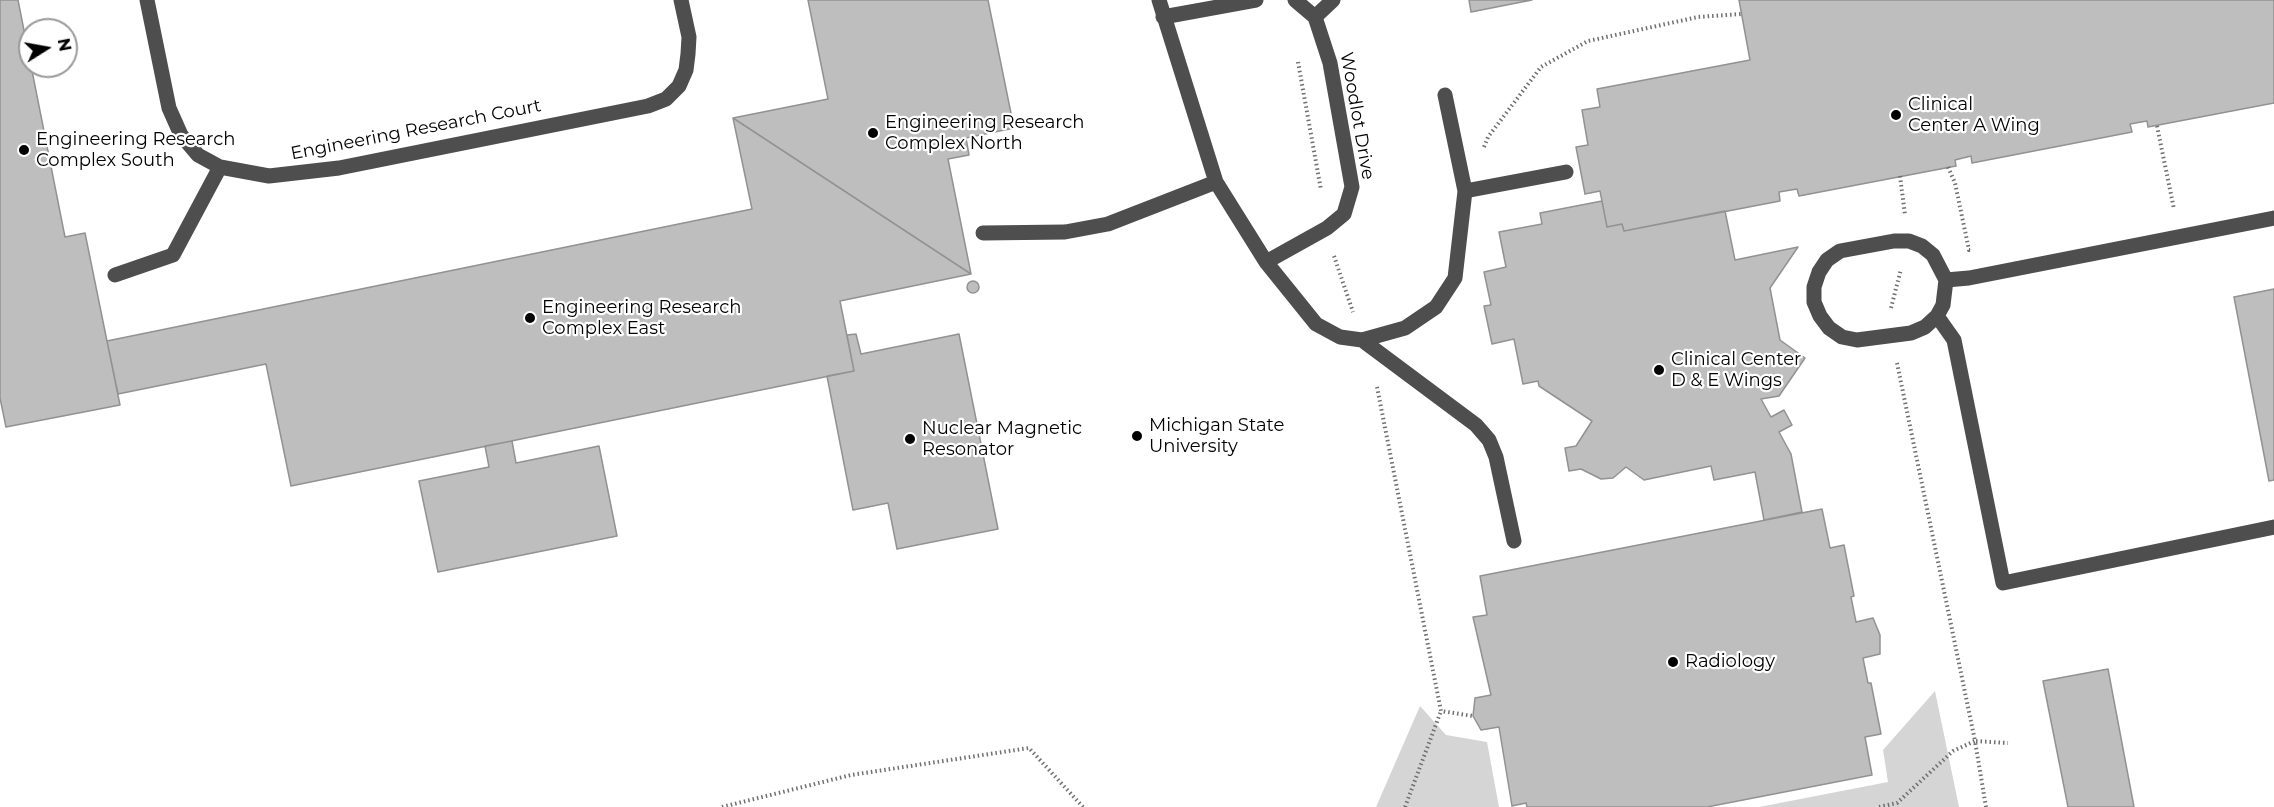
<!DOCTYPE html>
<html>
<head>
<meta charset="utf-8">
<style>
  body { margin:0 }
  #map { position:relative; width:2274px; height:807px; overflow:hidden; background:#fff; font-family:Montserrat,sans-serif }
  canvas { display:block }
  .north { position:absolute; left:18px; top:18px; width:60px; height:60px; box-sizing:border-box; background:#fff; border:2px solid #999; border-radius:50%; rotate:79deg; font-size:16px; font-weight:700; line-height:24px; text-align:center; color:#000 }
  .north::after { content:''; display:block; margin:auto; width:21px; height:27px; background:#000; clip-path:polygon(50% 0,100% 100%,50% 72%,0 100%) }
</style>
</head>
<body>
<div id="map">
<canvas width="2274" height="807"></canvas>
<div class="north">N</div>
</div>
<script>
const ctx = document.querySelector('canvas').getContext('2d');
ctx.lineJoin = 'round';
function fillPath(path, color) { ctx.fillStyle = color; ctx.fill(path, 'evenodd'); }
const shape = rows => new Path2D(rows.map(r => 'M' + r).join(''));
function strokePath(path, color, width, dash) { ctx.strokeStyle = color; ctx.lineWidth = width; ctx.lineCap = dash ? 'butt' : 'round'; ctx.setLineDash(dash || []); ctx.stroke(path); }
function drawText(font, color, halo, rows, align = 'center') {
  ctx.font = font + ' Montserrat,sans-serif'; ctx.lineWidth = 4.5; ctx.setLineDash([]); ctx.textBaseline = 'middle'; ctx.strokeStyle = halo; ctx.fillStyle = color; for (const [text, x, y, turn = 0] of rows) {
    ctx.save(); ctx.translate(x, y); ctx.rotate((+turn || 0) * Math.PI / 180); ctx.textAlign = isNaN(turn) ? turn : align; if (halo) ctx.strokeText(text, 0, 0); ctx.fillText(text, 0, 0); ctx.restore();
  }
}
fillPath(shape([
  [1935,691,1959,807,1759,807,1888,782,1883,750],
  [1420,706,1446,735,1487,742,1499,807,1376,807]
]), '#d5d5d5');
const building = shape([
  [0,0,18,0,65,237,85,233,120,405,6,427,0,398,0,0],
  [808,0,988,0,1014,128,966,138,969,155,948,159,971,274,733,118,828,99,808,0],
  [1469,0,1532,0,1471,12,1469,0],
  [1739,0,2274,0,2274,103,2148,127,2147,121,2130,124,2132,132,1972,163,1971,156,1955,160,1956,166,1799,196,1797,189,1779,192,1780,201,1624,231,1622,224,1607,227,1600,191,1585,194,1576,147,1588,145,1582,110,1600,107,1597,89,1750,60,1739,0],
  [733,118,971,274,840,301,854,371,291,486,266,364,118,394,107,341,752,209,733,118],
  [1602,201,1607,227,1622,224,1624,231,1725,211,1735,260,1798,247,1770,288,1780,340,1805,358,1779,396,1761,399,1771,417,1784,410,1792,425,1779,432,1791,454,1802,512,1764,520,1755,472,1714,480,1711,466,1644,480,1626,467,1613,478,1601,479,1581,469,1569,471,1565,448,1576,446,1592,421,1539,386,1538,381,1523,384,1514,339,1492,344,1484,306,1491,305,1484,272,1506,267,1499,232,1542,224,1540,213,1602,201],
  '967 287a6 6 0 1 1 12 0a6 6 0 1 1-12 0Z',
  [2274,289,2274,480,2269,481,2234,297,2274,289],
  [856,334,861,354,959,334,998,529,897,549,888,503,853,510,827,376,854,371,847,335,856,334],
  [512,441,516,463,599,446,617,536,438,572,419,481,489,467,485,446,512,441],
  [1822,509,1830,548,1844,545,1854,596,1851,597,1856,622,1873,618,1880,635,1880,654,1863,658,1868,683,1871,683,1881,734,1865,737,1872,775,1707,807,1527,807,1526,803,1512,806,1499,727,1481,730,1473,716,1475,698,1491,695,1473,617,1487,615,1480,576,1822,509],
  [2108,669,2134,807,2068,807,2043,681,2108,669]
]);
fillPath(building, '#bebebe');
strokePath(building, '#929292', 1.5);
strokePath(shape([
  [1298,62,1321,190],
  [2157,126,2174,209],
  [1484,147,1488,137,1541,67,1588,41,1698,17,1741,14],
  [1948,167,1955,183,1969,250,1971,250],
  [1900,176,1905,215],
  [1334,256,1353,312],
  [1891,308,1901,269],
  [1897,363,1975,741,2008,743],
  [1377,387,1441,711,1473,716],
  [722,807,851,775,1029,748,1083,807],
  [1405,807,1441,711],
  [1879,807,1897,803,1953,751,1975,741,1986,807]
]), '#707070', 4, [1.5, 3]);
strokePath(shape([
  [147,0,169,108,181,135,198,155,220,167,269,176,339,168,648,106,666,99,679,86,686,70,688,54,689,37,681,0],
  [1159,0,1216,182,1266,262,1327,228,1344,214,1352,187,1330,63,1315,17,1295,0],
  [1163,17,1256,0],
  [1315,17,1333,0],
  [1465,191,1566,172],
  [983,233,1065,232,1108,224,1216,182],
  [1894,241,1909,241,1922,246,1933,255,1946,280,1943,305,1937,316,1925,327,1911,333,1857,340,1842,337,1829,328,1820,316,1814,302,1814,287,1819,272,1827,260,1840,251,1894,241],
  [1266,262,1316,324,1340,337,1362,340,1405,328,1436,307,1455,278,1465,191,1445,95],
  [115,275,173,255,220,167],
  [1946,280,1969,278,2274,218],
  [1937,316,1954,340,2003,583,2274,527],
  [1362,340,1476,425,1489,440,1496,457,1514,541]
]), '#4e4e4e', 15);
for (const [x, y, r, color] of [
  [1896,115,6,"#000"],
  [873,133,6,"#000"],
  [24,150,6,"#000"],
  [530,318,6,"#000"],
  [1659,370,6,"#000"],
  [1137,436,6,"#000"],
  [910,439,6,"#000"],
  [1673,662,6,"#000"]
]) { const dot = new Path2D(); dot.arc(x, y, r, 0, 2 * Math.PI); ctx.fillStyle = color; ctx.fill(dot); strokePath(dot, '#fff', 2); }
drawText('18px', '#000', '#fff', [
  ["Clinical",1908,105],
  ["Center A Wing",1908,126],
  ["Engineering Research",885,123],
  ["Complex North",885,144],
  ["Engineering Research",36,140],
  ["Complex South",36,161],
  ["Engineering Research",542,308],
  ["Complex East",542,329],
  ["Clinical Center",1671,360],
  ["D & E Wings",1671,381],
  ["Michigan State",1149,426],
  ["University",1149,447],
  ["Nuclear Magnetic",922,429],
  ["Resonator",922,450],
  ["Radiology",1685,662]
], 'left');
drawText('18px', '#000', '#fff', [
  ["Woodlot Drive",1357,116,80],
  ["Engineering Research Court",416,130,-11]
]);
</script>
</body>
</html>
